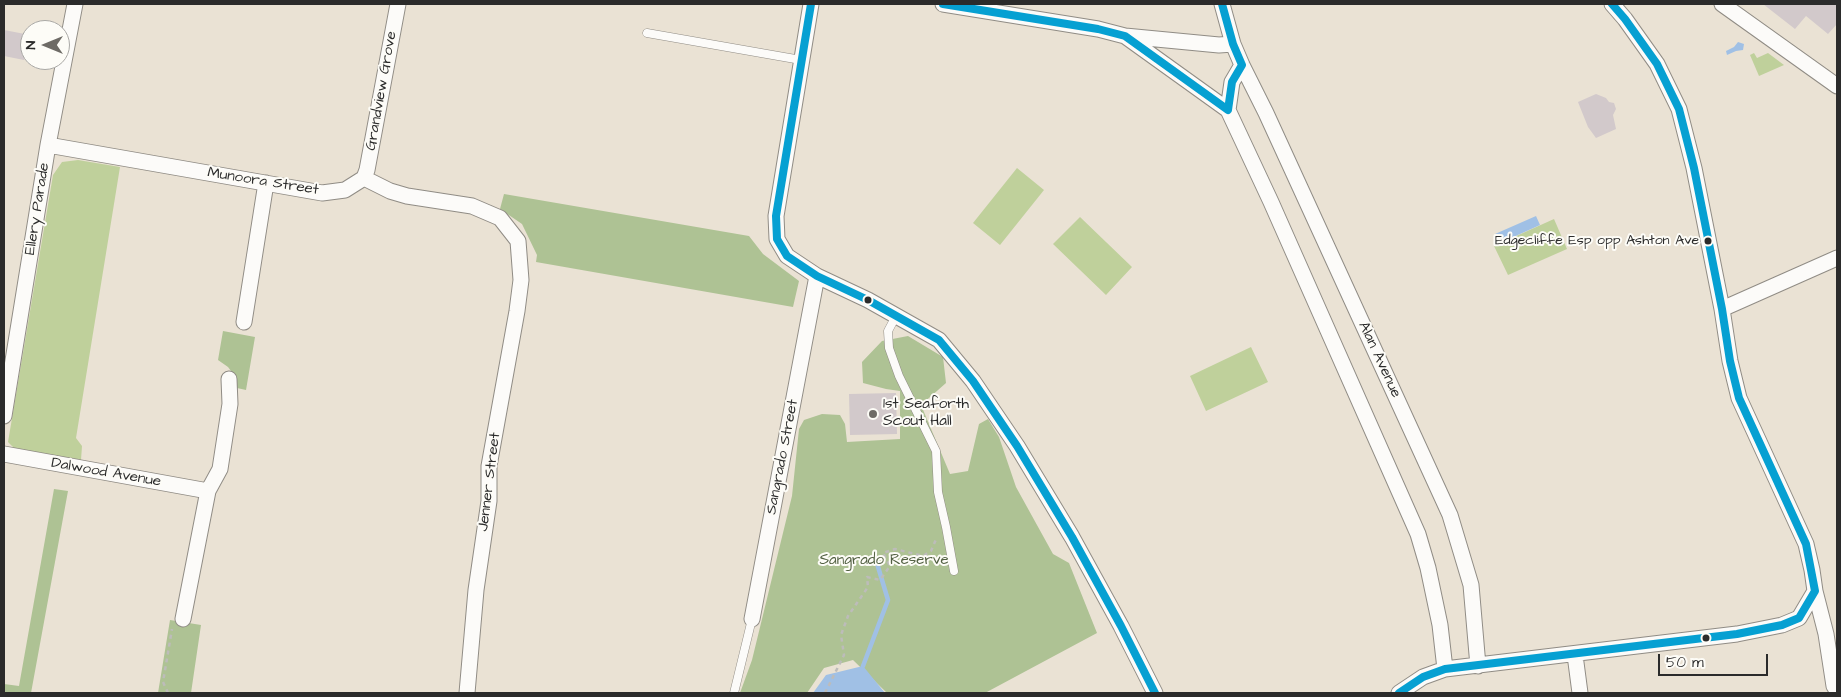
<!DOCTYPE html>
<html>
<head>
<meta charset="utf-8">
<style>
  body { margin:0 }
  #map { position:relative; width:1841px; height:697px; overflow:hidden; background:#eae2d4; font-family:"Architects Daughter",sans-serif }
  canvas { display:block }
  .frame { position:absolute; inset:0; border:5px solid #2b2b2b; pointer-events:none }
  .north { position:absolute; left:20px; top:20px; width:50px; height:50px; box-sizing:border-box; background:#fdfcf7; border:1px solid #a9a8a5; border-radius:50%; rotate:270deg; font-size:14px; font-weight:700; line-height:20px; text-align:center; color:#2b2b2b }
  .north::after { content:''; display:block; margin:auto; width:18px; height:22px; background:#6e6b66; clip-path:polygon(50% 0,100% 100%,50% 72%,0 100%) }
  .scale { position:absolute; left:1658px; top:654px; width:110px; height:22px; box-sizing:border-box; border:2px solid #2b2b2b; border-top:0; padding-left:6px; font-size:15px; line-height:18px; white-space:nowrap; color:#2b2b2b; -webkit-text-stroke:4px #fdfcf7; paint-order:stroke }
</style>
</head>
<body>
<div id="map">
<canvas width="1841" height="697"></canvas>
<div class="frame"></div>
<div class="north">N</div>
<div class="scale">50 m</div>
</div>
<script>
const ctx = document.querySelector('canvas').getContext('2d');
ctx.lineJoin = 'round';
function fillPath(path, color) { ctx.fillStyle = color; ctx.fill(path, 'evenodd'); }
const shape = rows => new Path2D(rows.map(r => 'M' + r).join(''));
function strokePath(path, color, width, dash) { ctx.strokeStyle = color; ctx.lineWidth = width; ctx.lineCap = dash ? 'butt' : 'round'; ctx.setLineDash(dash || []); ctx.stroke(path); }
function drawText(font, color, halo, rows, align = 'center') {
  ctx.font = font + ' "Architects Daughter",sans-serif'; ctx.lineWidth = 4; ctx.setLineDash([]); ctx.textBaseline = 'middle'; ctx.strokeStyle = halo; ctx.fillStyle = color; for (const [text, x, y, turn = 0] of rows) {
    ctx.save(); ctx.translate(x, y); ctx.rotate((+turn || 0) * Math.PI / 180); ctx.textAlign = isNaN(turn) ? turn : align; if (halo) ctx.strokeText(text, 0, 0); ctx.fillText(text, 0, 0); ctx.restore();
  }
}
fillPath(shape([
  [1754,53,1757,58,1768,53,1784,65,1759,76,1750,55],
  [78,160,120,167,76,438,82,446,81,460,15,449,8,442,53,175,62,162],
  [1017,168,1044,190,1000,245,973,223],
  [1080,217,1132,267,1106,295,1053,244],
  [1554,219,1567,249,1508,275,1494,246],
  [1251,347,1268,382,1206,411,1190,376]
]), '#bfd09b');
fillPath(shape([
  [504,194,749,236,763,254,799,281,793,307,536,262,537,255,522,224,500,209],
  [223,331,255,337,246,390,237,388,234,375,228,367,218,360],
  [908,336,943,357,946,383,921,405,950,474,968,471,979,424,988,419,999,437,1016,487,1053,554,1069,563,1097,633,985,693,887,693,853,660,824,668,807,693,740,693,752,660,792,496,799,429,804,420,822,414,840,415,845,424,847,442,900,439,900,391,886,389,863,383,862,362,882,341],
  [54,489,68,491,31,693,4,693,4,684,19,686],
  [170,620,201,625,191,693,158,693]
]), '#aec294');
fillPath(shape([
  [1738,42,1744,44,1743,50,1736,51,1727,55,1726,51,1734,47],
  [1536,216,1540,225,1500,243,1495,234],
  [863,666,885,693,813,693,826,675]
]), '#a0c0e5');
strokePath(shape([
  [863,666,888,600,876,560]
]), '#a0c0e5', 4.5);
fillPath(shape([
  [1763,4,1837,4,1837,24,1828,34,1806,16,1795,29],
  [4,30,30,35,30,49,24,60,4,56],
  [1596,94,1606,98,1609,102,1614,103,1616,109,1613,115,1616,129,1596,138,1588,127,1578,102],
  [896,393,897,434,850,435,849,394]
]), '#d2c9cb');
const lane = shape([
  [647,33,801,60],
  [896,316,888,331,889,348,899,376,936,451,938,492,946,527,954,571],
  [734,693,752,619]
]);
const street = shape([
  [811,4,776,216,777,239,787,256,817,276,868,300,939,340,973,381,1017,446,1072,537,1121,626,1155,693],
  [943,4,1098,29,1125,36,1219,45,1233,44],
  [1222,4,1233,44,1242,65,1266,113,1450,515,1471,585,1478,666],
  [1612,4,1625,19,1657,64,1679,109,1694,168,1722,309,1730,361,1739,398,1806,544,1812,570,1815,591,1826,634,1834,686,1837,691],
  [1722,4,1837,86],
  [1125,36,1228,110,1271,202,1418,534,1428,568,1440,625,1445,669],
  [1228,110,1232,82,1242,65],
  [48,145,322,193,345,190,364,178,390,191,407,196,472,206,500,218,518,241,521,280,517,311,489,466,489,501,476,590,467,693],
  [364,178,367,170,398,4],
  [1722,309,1837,258],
  [244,322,266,183],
  [4,416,48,145,75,4],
  [4,454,208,491],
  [183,619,208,491,220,469,230,404,229,379],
  [752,619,817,276],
  [1575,655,1580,693],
  [1399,693,1423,677,1445,669,1737,634,1782,625,1799,618,1815,591]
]);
strokePath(lane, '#908c85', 9);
strokePath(street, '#908c85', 17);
strokePath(shape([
  [168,693,163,682,172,629],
  [825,693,844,655,841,635,848,616,868,587,867,577,880,580,890,566,883,553,895,549,923,556,931,551,937,537]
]), '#bdbcba', 2.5, [4, 4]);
strokePath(lane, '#fcfbf9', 8);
strokePath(street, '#fcfbf9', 15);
strokePath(shape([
  [811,4,776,216,777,239,787,256,817,276,868,300,939,340,973,381,1017,446,1072,537,1121,626,1155,693],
  [943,4,1098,29,1125,36,1228,110,1232,82,1242,65,1233,44,1222,4],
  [1399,693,1423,677,1445,669,1737,634,1782,625,1799,618,1815,591,1806,544,1739,398,1730,361,1722,309,1694,168,1679,109,1657,64,1625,19,1612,4]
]), '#06a0d2', 8);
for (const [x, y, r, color] of [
  [1708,241,4.5,"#2b2b2b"],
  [868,300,4.5,"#2b2b2b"],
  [873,414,5,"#6e6b66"],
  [1706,638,4.5,"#2b2b2b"]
]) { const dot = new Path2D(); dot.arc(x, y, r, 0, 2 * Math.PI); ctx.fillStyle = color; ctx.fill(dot); strokePath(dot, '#fdfcf7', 2); }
drawText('14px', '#2b2b2b', '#fdfcf7', [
  ["Edgecliffe Esp opp Ashton Ave",1699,241]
], 'right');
drawText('15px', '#2b2b2b', '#fdfcf7', [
  ["Grandview Grove",382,91,-80],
  ["Munoora Street",263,182,9],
  ["Ellery Parade",38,209,-81],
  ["Alan Avenue",1379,360,65],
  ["Sangrado Street",783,457,-79],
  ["Dalwood Avenue",106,473,10],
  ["Jenner Street",490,482,-83]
]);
drawText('15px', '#2b2b2b', '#fdfcf7', [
  ["1st Seaforth",883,405],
  ["Scout Hall",883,422]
], 'left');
drawText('15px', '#526042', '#fdfcf7', [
  ["Sangrado Reserve",884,561]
]);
</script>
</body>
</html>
